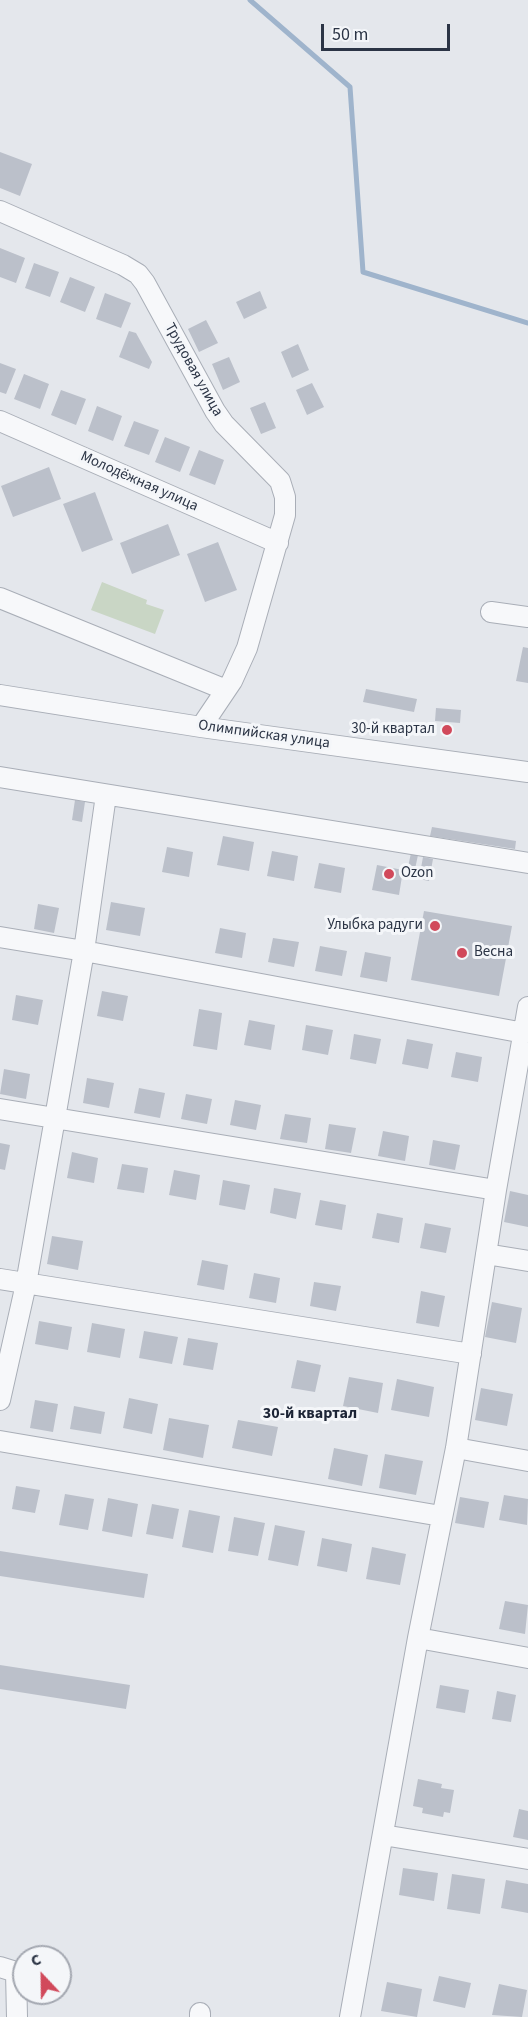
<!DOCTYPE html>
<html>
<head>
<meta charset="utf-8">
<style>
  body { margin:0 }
  #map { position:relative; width:528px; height:2017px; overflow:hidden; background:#e4e7ec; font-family:"Source Sans 3",sans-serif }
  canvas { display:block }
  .north { position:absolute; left:12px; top:1945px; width:60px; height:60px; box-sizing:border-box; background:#f4f6f9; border:2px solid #a4a8b1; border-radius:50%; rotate:338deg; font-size:16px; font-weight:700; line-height:24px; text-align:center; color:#2b3445 }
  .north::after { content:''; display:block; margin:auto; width:21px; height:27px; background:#d1495b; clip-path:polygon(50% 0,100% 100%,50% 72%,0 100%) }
  .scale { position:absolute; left:321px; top:24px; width:129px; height:27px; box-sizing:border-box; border:3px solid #2b3445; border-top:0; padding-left:8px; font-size:18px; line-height:21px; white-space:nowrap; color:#2b3445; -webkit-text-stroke:4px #f4f6f9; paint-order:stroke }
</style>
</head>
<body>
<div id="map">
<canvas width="528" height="2017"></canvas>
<div class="north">С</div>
<div class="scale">50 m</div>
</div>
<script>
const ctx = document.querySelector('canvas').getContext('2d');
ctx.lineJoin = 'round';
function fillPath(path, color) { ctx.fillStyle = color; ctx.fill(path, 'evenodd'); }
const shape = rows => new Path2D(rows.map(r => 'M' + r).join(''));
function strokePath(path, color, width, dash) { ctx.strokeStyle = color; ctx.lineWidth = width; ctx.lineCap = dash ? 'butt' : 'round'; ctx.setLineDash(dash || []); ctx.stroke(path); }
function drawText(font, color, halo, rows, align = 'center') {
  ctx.font = font + ' "Source Sans 3",sans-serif'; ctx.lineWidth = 6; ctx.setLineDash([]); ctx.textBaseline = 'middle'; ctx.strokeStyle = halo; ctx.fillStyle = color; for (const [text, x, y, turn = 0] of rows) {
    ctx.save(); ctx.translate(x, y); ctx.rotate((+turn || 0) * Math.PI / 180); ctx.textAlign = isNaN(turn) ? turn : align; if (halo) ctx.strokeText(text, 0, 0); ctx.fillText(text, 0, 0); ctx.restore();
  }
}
fillPath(shape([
  [102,582,147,600,146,604,164,610,155,634,91,610]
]), '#c9d6c5');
strokePath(shape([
  [250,0,350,87,363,272,528,323]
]), '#9fb4cc', 5);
fillPath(shape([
  [0,152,32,164,20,196,0,188],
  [0,248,25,258,16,283,0,277],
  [34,263,59,272,50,297,25,288],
  [70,277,95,287,85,312,60,302],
  [260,291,267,308,244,319,236,302],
  [105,293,131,303,121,328,96,319],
  [206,320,218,343,199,352,188,329],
  [129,331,136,333,152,362,149,369,119,357],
  [298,344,309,370,292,378,281,352],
  [229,357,240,382,223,390,212,364],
  [0,363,16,369,6,394,0,392],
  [24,374,49,384,40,409,14,399],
  [312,383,324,407,307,415,296,390],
  [61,390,86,399,76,425,51,415],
  [265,402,276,428,261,434,250,408],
  [97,406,122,416,113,441,88,431],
  [134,421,159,430,149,455,124,446],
  [165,437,190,447,180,472,155,462],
  [199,450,224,460,215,485,189,475],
  [49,467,61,499,13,517,1,486],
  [95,492,113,540,82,552,63,504],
  [168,524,180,555,132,574,120,543],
  [218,542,237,590,205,602,187,554],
  [523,647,528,648,528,683,516,681],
  [366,689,417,699,414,712,363,702],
  [436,708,461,710,460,723,435,721],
  [75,800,85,802,82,822,72,820],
  [432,827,516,841,515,849,430,836],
  [223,836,254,842,249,871,217,865],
  [167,847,193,852,189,877,162,872],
  [272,851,298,856,294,881,267,876],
  [411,853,418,855,415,869,408,867],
  [423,857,433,859,429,881,419,879],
  [319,863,345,868,341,893,314,888],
  [377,865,403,870,399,895,372,890],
  [111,902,145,908,140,936,106,930],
  [38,904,59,908,54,933,34,929],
  [424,911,512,926,499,996,411,980],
  [220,928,246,933,242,958,215,953],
  [273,938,299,942,294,967,268,962],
  [320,946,347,951,342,976,315,971],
  [365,952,391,957,387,982,360,977],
  [102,991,128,996,123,1021,97,1016],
  [16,995,43,1000,38,1025,12,1020],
  [199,1009,222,1013,217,1050,193,1046],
  [249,1020,275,1025,271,1050,244,1045],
  [306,1025,333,1030,328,1055,302,1050],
  [354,1034,381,1039,376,1064,350,1059],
  [407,1039,433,1044,428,1069,402,1064],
  [456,1052,482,1057,478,1082,451,1077],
  [4,1069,30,1074,26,1099,0,1094],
  [87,1078,114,1083,109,1108,83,1103],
  [139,1088,165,1093,160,1118,134,1113],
  [186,1094,212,1099,207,1124,181,1119],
  [235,1100,261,1105,256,1130,230,1125],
  [285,1114,311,1118,307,1143,280,1139],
  [329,1124,356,1128,351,1153,325,1149],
  [383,1131,409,1136,405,1161,378,1156],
  [433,1140,460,1145,455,1170,429,1165],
  [0,1143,10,1145,5,1170,0,1169],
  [72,1152,98,1158,94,1183,67,1178],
  [122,1164,148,1168,144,1193,117,1189],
  [174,1170,200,1175,196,1200,169,1195],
  [223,1180,250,1185,245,1210,219,1205],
  [274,1188,301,1193,296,1219,270,1213],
  [510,1191,528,1195,528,1227,504,1222],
  [320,1200,346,1205,342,1230,315,1225],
  [377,1213,403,1218,399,1243,372,1238],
  [425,1223,451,1228,446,1253,420,1248],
  [52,1236,83,1241,78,1270,47,1264],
  [202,1260,228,1265,224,1290,197,1285],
  [254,1273,280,1278,276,1303,249,1298],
  [314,1282,341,1286,336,1311,310,1306],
  [421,1291,445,1296,439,1327,416,1323],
  [492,1302,522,1308,516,1343,485,1337],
  [39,1321,72,1327,68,1350,35,1344],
  [92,1323,125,1329,120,1358,87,1352],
  [144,1331,178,1337,172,1364,139,1358],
  [188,1338,218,1343,213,1370,183,1365],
  [297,1360,321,1365,315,1392,291,1388],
  [349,1377,383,1383,378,1413,343,1406],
  [397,1379,434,1387,429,1417,391,1410],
  [481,1388,513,1394,507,1426,475,1420],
  [129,1398,158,1404,152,1434,123,1428],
  [35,1400,58,1404,53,1432,30,1428],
  [74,1406,105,1412,101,1434,70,1429],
  [169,1418,209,1425,203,1458,163,1450],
  [238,1420,278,1427,272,1456,232,1448],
  [334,1448,368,1455,362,1486,328,1479],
  [385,1454,423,1461,416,1495,379,1488],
  [16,1486,40,1490,35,1513,12,1509],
  [65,1494,94,1499,88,1530,59,1525],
  [504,1495,528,1499,527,1525,499,1520],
  [460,1497,489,1502,484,1528,455,1523],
  [108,1498,138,1504,132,1537,102,1531],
  [152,1504,179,1509,173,1539,146,1534],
  [189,1510,220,1516,213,1553,182,1547],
  [234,1517,265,1523,258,1556,228,1551],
  [275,1525,305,1531,298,1566,268,1560],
  [322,1538,352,1544,347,1572,317,1566],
  [372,1547,406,1554,400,1585,366,1579],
  [0,1551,148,1574,144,1598,0,1576],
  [505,1601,528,1605,525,1634,499,1629],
  [0,1665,130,1685,126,1709,0,1689],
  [440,1685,469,1690,465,1713,436,1708],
  [497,1691,516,1695,511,1722,492,1719],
  [418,1779,442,1784,441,1788,454,1790,450,1813,444,1812,443,1817,422,1813,423,1808,413,1806],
  [519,1809,528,1811,528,1840,513,1837],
  [403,1868,438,1873,434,1901,399,1895],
  [452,1874,485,1879,480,1914,447,1909],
  [506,1880,528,1884,528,1913,501,1908],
  [439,1976,471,1983,465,2008,433,2001],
  [387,1982,422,1989,417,2017,381,2011],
  [499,1984,527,1990,522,2017,492,2015]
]), '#bbc0ca');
const minor = shape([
  [0,211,123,265,138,274,145,283,215,411,224,424,280,481,285,497,285,515,247,648,232,681,201,727],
  [0,421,278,543],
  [0,598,226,690],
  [491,612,528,617],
  [0,695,201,727,528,772],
  [0,777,528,863],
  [0,937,84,951,524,1033],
  [0,1109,496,1190],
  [486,1254,528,1261],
  [0,1279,471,1354],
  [0,1400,26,1284,55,1118,84,951,106,795],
  [0,1441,441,1516],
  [456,1448,528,1461],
  [418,1638,528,1658],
  [383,1835,528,1859],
  [0,1967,16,1972,17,2017],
  [200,2013,200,2017],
  [350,2017,418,1638,456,1448,496,1190,528,1007]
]);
strokePath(minor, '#a9aeb7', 22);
strokePath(minor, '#f7f8fa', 20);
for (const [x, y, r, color] of [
  [447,730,6,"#d1495b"],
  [389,874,6,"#d1495b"],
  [435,926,6,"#d1495b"],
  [462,953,6,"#d1495b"]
]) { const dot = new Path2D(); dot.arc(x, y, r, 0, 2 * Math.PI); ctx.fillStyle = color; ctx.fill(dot); strokePath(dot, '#f4f6f9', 2); }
drawText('15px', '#2b3445', '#f4f6f9', [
  ["Трудовая улица",193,370,61],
  ["Молодёжная улица",139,482,24],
  ["Олимпийская улица",264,735,8]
]);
drawText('15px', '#2b3445', '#f4f6f9', [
  ["30-й квартал",435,730],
  ["Ozon",401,874,"left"],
  ["Улыбка радуги",423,926],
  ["Весна",474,953,"left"]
], 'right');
drawText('bold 16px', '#1d2536', '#f4f6f9', [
  ["30-й квартал",310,1414]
]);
</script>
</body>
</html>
